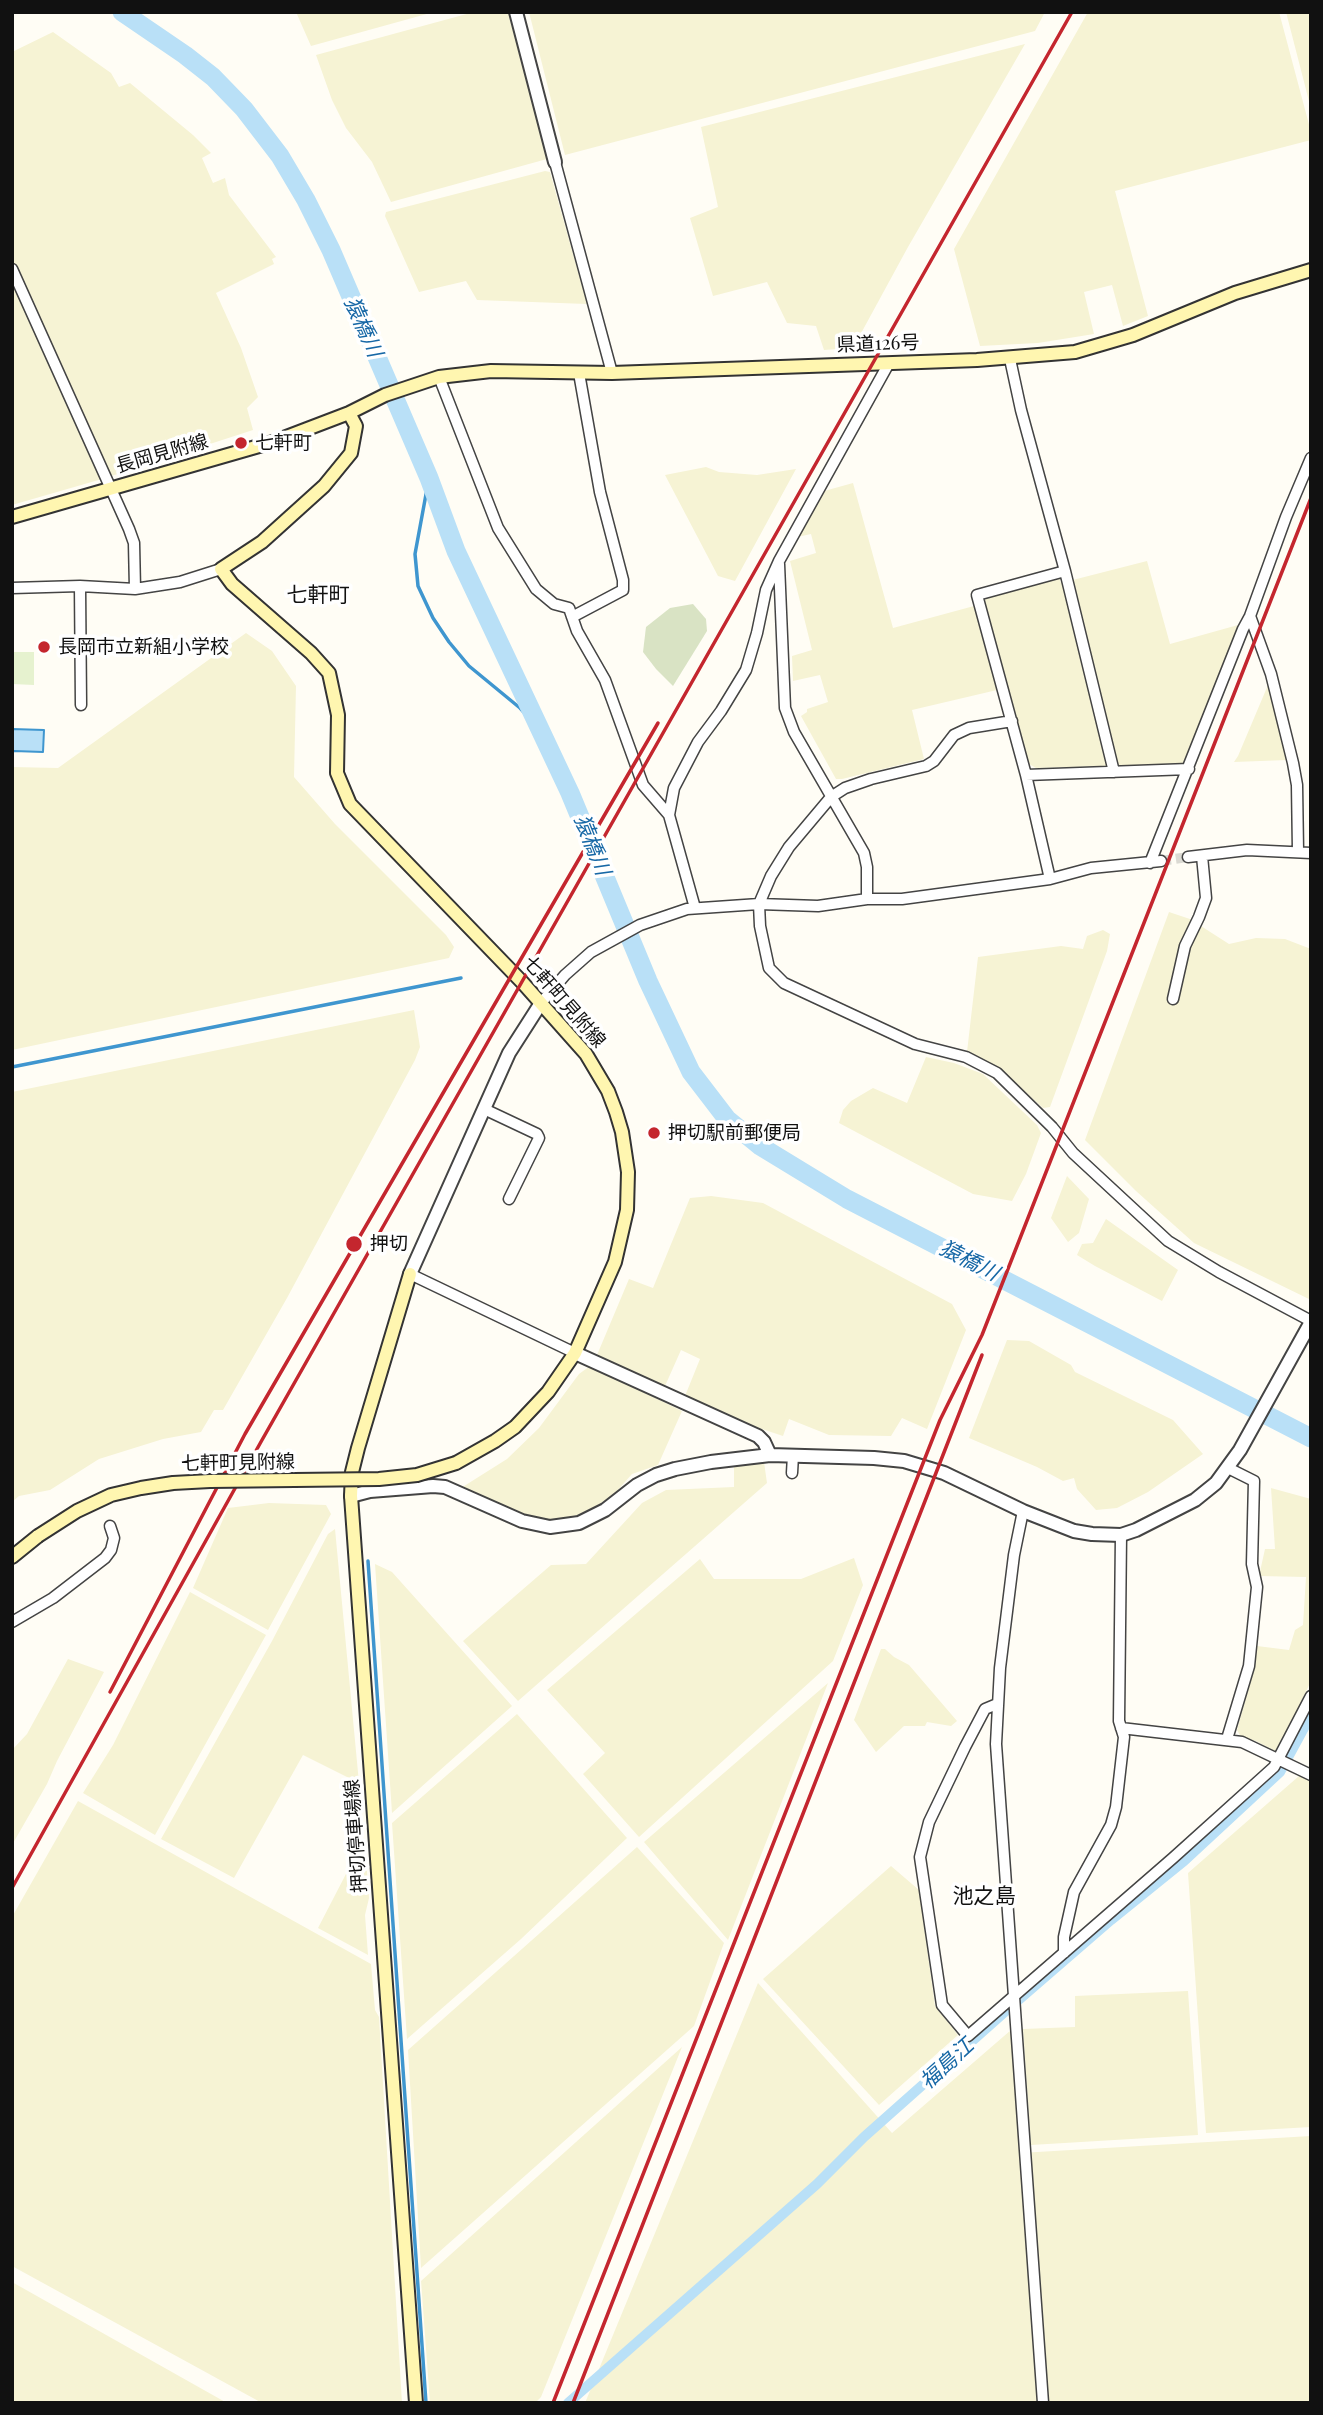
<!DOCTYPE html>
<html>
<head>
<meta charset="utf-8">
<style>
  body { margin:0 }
  #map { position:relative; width:1323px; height:2415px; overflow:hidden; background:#fffdf5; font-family:"Playfair Display",serif }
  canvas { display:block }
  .frame { position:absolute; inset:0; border:14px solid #111; pointer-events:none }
</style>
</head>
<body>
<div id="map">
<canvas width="1323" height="2415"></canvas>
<div class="frame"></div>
</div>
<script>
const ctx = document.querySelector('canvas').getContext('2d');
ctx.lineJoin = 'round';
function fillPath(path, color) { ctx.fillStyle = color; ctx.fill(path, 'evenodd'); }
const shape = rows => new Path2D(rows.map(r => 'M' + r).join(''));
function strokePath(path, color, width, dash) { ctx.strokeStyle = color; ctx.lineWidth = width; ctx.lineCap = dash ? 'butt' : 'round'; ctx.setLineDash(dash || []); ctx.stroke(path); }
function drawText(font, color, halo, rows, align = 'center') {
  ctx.font = font + ' "Playfair Display","Noto Sans JP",serif'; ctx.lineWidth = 7; ctx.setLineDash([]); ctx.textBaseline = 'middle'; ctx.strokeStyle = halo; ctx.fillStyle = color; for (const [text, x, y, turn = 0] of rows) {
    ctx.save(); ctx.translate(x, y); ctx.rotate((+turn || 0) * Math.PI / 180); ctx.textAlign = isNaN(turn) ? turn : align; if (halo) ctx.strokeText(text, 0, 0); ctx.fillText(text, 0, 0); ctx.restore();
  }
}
fillPath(shape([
  [296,12,434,12,311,46],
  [474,12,508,12,547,159,391,202,372,162,346,128,332,100,316,55],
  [529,12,1045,12,1035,31,565,155],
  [1088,12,1279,12,1311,132,1311,140,1115,191,1148,316,1123,326,1112,285,1084,292,1094,334,1038,343,980,346,954,249],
  [1286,12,1311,12,1311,109],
  [53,32,111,73,119,87,130,83,193,135,211,153,202,158,213,183,225,178,229,195,276,257,272,259,274,264,216,293,241,348,258,397,247,408,253,430,102,479,12,505,12,52],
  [1025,44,908,247,853,348,824,350,816,326,787,323,767,282,713,296,690,218,718,207,701,127],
  [545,171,550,172,587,304,477,300,466,281,419,292,385,216,386,212],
  [706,467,719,472,757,475,796,469,735,581,718,576,665,475],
  [853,483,893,628,974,606,997,690,912,710,924,759,842,779,836,779,801,716,807,712,807,709,828,702,820,675,793,681,792,656,812,650,790,561,816,553,811,534,793,538,817,493],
  [1147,561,1170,644,1238,625,1185,764,1036,768,1029,764,984,602,987,597,1059,578,1061,583],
  [246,633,272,651,296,686,294,777,335,824,446,935,454,947,449,958,12,1050,12,767,58,768],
  [1268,685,1287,760,1234,762,1238,756],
  [1169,912,1190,919,1229,944,1256,938,1285,939,1311,949,1311,1300,1194,1243,1136,1191,1085,1140],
  [1103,930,1110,934,1107,951,1050,1107,1043,1108,999,1069,967,1052,978,957,1061,946,1083,949,1087,936],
  [414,1010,420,1047,415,1060,287,1298,223,1410,214,1410,201,1432,163,1439,99,1459,50,1490,19,1496,12,1502,12,1092],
  [926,1057,954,1063,983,1074,1037,1125,1041,1133,1026,1174,1012,1201,973,1194,839,1123,843,1110,851,1101,873,1088,907,1103],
  [1067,1176,1089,1199,1079,1233,1068,1242,1051,1218],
  [711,1196,763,1203,952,1304,966,1330,927,1429,902,1418,891,1436,829,1435,789,1419,783,1436,741,1422,685,1396,700,1359,681,1350,665,1386,597,1355,629,1279,653,1288,690,1198],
  [1106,1219,1178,1270,1162,1301,1095,1266,1077,1255,1082,1244,1093,1243],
  [1007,1340,1029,1341,1071,1365,1075,1372,1173,1420,1203,1454,1148,1492,1117,1508,1096,1510,1077,1489,1074,1478,1063,1481,1037,1467,969,1438],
  [590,1366,682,1411,658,1465,632,1474,616,1492,593,1509,575,1516,556,1521,539,1520,461,1488,507,1459,539,1428,579,1374],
  [764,1462,767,1483,518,1701,463,1641,551,1565,586,1564,642,1503,666,1490,734,1487,734,1466],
  [1271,1488,1311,1499,1311,1681,1277,1752,1256,1741,1241,1737,1237,1730,1253,1673,1257,1646,1289,1650,1295,1630,1303,1625,1306,1577,1259,1576,1265,1549,1275,1549],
  [269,1503,326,1505,331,1514,268,1630,193,1588,228,1508],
  [335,1529,359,1783,303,1755,234,1878,161,1839,272,1641,328,1534],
  [854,1558,863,1585,833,1661,639,1837,583,1774,605,1753,547,1690,700,1559,714,1579,801,1579],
  [375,1564,392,1572,512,1706,392,1813],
  [190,1592,266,1635,155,1835,83,1793,113,1745],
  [881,1649,885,1649,894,1657,909,1665,957,1721,951,1726,927,1722,925,1726,904,1726,876,1752,854,1720],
  [68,1659,104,1672,57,1761,47,1784,12,1845,12,1750,27,1734],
  [828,1683,728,1940,644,1842],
  [517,1714,627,1838,521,1939,407,2039,392,1823],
  [1299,1776,1311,1782,1311,2127,1206,2133,1188,1873],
  [78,1801,371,1964,375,2010,379,2017,402,2403,262,2403,12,2266,12,1917],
  [361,1845,365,1846,369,1898,365,1915,368,1955,318,1928],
  [637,1847,724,1943,694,2026,421,2268,408,2050],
  [891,1866,919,1890,935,2006,958,2035,879,2105,763,1979],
  [758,1983,892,2133,1011,2030,1020,2153,1311,2136,1311,2403,585,2403],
  [1188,1991,1198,2135,1031,2145,1023,2029,1075,2027,1075,1996],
  [682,2047,541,2397,535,2403,430,2403,421,2281],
  [12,2282,227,2403,12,2403]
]), '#f6f3d4');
fillPath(shape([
  [693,604,706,619,707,631,673,686,656,669,643,652,646,627,670,608]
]), '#d9e3c4');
fillPath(shape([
  [12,652,34,652,34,685,12,684]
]), '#e6f2cf');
const water = shape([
  [12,729,44,730,43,752,14,751,12,753,12,729]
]);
fillPath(water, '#b9e0f7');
strokePath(water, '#3f96cf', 2);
strokePath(shape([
  [429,478,415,554,418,586,433,618,449,642,469,666,520,708,541,731,549,747],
  [12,1067,461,978],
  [368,1561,426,2403]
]), '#3f96cf', 3.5);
strokePath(shape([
  [568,2403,817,2184,864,2137,1007,2010,1111,1920,1184,1861,1280,1772,1311,1715]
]), '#b9e0f7', 10);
strokePath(shape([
  [122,12,185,55,213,77,244,109,280,156,306,200,331,250,429,478,456,551,570,793,648,981,691,1072,727,1119,760,1146,847,1199,1311,1438]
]), '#b9e0f7', 19);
strokePath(shape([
  [1161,861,1188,857]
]), '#dbdad3', 10, [10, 5]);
const minor = shape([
  [555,162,612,373],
  [12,269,129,529,134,543,135,589],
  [1010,359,1021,410,1065,571,1114,772],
  [439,377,498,528,536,589,554,604,569,608,577,631,605,680,643,785,669,815],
  [779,564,785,708,794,732,864,853,867,867,867,899],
  [80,586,81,705],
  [12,588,80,586,135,589,180,582,221,569],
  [1250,616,1271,674,1293,763,1297,785,1298,851],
  [572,617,623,590,623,580,600,492,579,373],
  [1012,721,969,728,954,735,934,761,926,766,871,779,845,788,831,797,789,847,771,876,759,904,760,926,769,968,784,983,915,1044,966,1057,997,1073,1052,1127,1073,1153,1168,1241,1219,1272,1311,1321],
  [1026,775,1189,769],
  [1188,857,1247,850,1311,853],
  [1150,863,1243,629,1250,616,1286,517,1311,458],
  [1050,879,1026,775,977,595,1065,571],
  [695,908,669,815,674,788,698,742,721,711,746,670,757,633,766,590,779,561,889,363],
  [1173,999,1185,946,1199,917,1206,898,1202,856],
  [541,1003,565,975,591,952,640,925,687,909,759,904,818,906,867,899,902,899,1050,879,1091,868,1161,861],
  [484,1109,537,1134,539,1138,509,1199],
  [410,1274,575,1353],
  [792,1473,793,1455],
  [1023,1511,1014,1555,1000,1668,996,1744,1043,2403],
  [12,1622,53,1598,105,1558,111,1550,114,1538,110,1526],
  [997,1704,985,1709,965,1747,929,1822,920,1857,942,2005,968,2036,1173,1858,1274,1767,1311,1696],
  [1121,1728,1242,1742,1311,1775],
  [1227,1739,1249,1666,1257,1587,1252,1564,1254,1481,1228,1468],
  [1064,1953,1064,1937,1074,1892,1111,1825,1116,1807,1124,1737,1119,1721,1121,1535]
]);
const tertiary = shape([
  [516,12,555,162],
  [410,1274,509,1053,541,1003],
  [575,1353,758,1436,764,1442,770,1455],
  [351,1496,370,1491,433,1486,445,1487,522,1521,550,1527,579,1523,605,1510,637,1485,656,1475,675,1469,711,1462,770,1455,874,1458,904,1461,944,1473,1023,1511,1074,1531,1092,1534,1121,1535,1136,1530,1195,1500,1216,1483,1240,1450,1311,1322]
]);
const secondary = shape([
  [349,413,356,426,351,453,324,486,262,542,221,569,232,584,311,653,329,673,338,715,337,773,350,804,522,982,586,1054,608,1091,616,1112,622,1132,628,1172,627,1210,615,1262,575,1353,548,1392,515,1427,495,1441,456,1463],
  [12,517,273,442,349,413,385,395,439,377,491,371,612,373,977,360,1075,352,1133,335,1235,293,1311,270],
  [410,1274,358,1448,352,1472,351,1496,416,2403],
  [12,1557,38,1536]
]);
strokePath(minor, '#444', 13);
strokePath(tertiary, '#444', 16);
strokePath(secondary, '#333', 16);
strokePath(minor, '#fff', 10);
strokePath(tertiary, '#fff', 12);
strokePath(secondary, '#fff6b0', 12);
strokePath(shape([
  [110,1692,245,1434,658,723],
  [12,1888,262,1440,1072,12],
  [553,2403,940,1420,982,1335,1311,498],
  [573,2403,982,1355]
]), '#c4262e', 3.5);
const secondaryBridge = shape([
  [38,1536,77,1511,111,1495,141,1488,173,1483,210,1481,379,1479,417,1475,456,1463]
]);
strokePath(secondaryBridge, '#333', 16, []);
strokePath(secondaryBridge, '#fff6b0', 12);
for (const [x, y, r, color] of [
  [241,443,7,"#c4262e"],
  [44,647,7,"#c4262e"],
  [654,1133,7,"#c4262e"],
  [354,1244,9,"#c4262e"]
]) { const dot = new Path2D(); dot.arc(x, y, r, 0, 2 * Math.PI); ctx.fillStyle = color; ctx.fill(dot); strokePath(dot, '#fff', 2.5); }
drawText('19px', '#111', '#fff', [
  ["県道126号",878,344,-2],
  ["長岡見附線",162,454,-16],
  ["七軒町見附線",564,1002,49],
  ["七軒町見附線",238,1463,-1],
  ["押切停車場線",356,1836,-94]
]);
drawText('19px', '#111', '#fff', [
  ["七軒町",255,443],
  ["長岡市立新組小学校",58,647],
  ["押切駅前郵便局",668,1133],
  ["押切",370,1244]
], 'left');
drawText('italic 21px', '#1768a6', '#fff', [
  ["猿橋川",363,327,66],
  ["猿橋川",592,845,68],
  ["猿橋川",969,1261,27],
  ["福島江",947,2064,-42]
]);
drawText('21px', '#111', '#fff', [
  ["七軒町",318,595],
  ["池之島",984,1896]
]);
</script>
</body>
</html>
